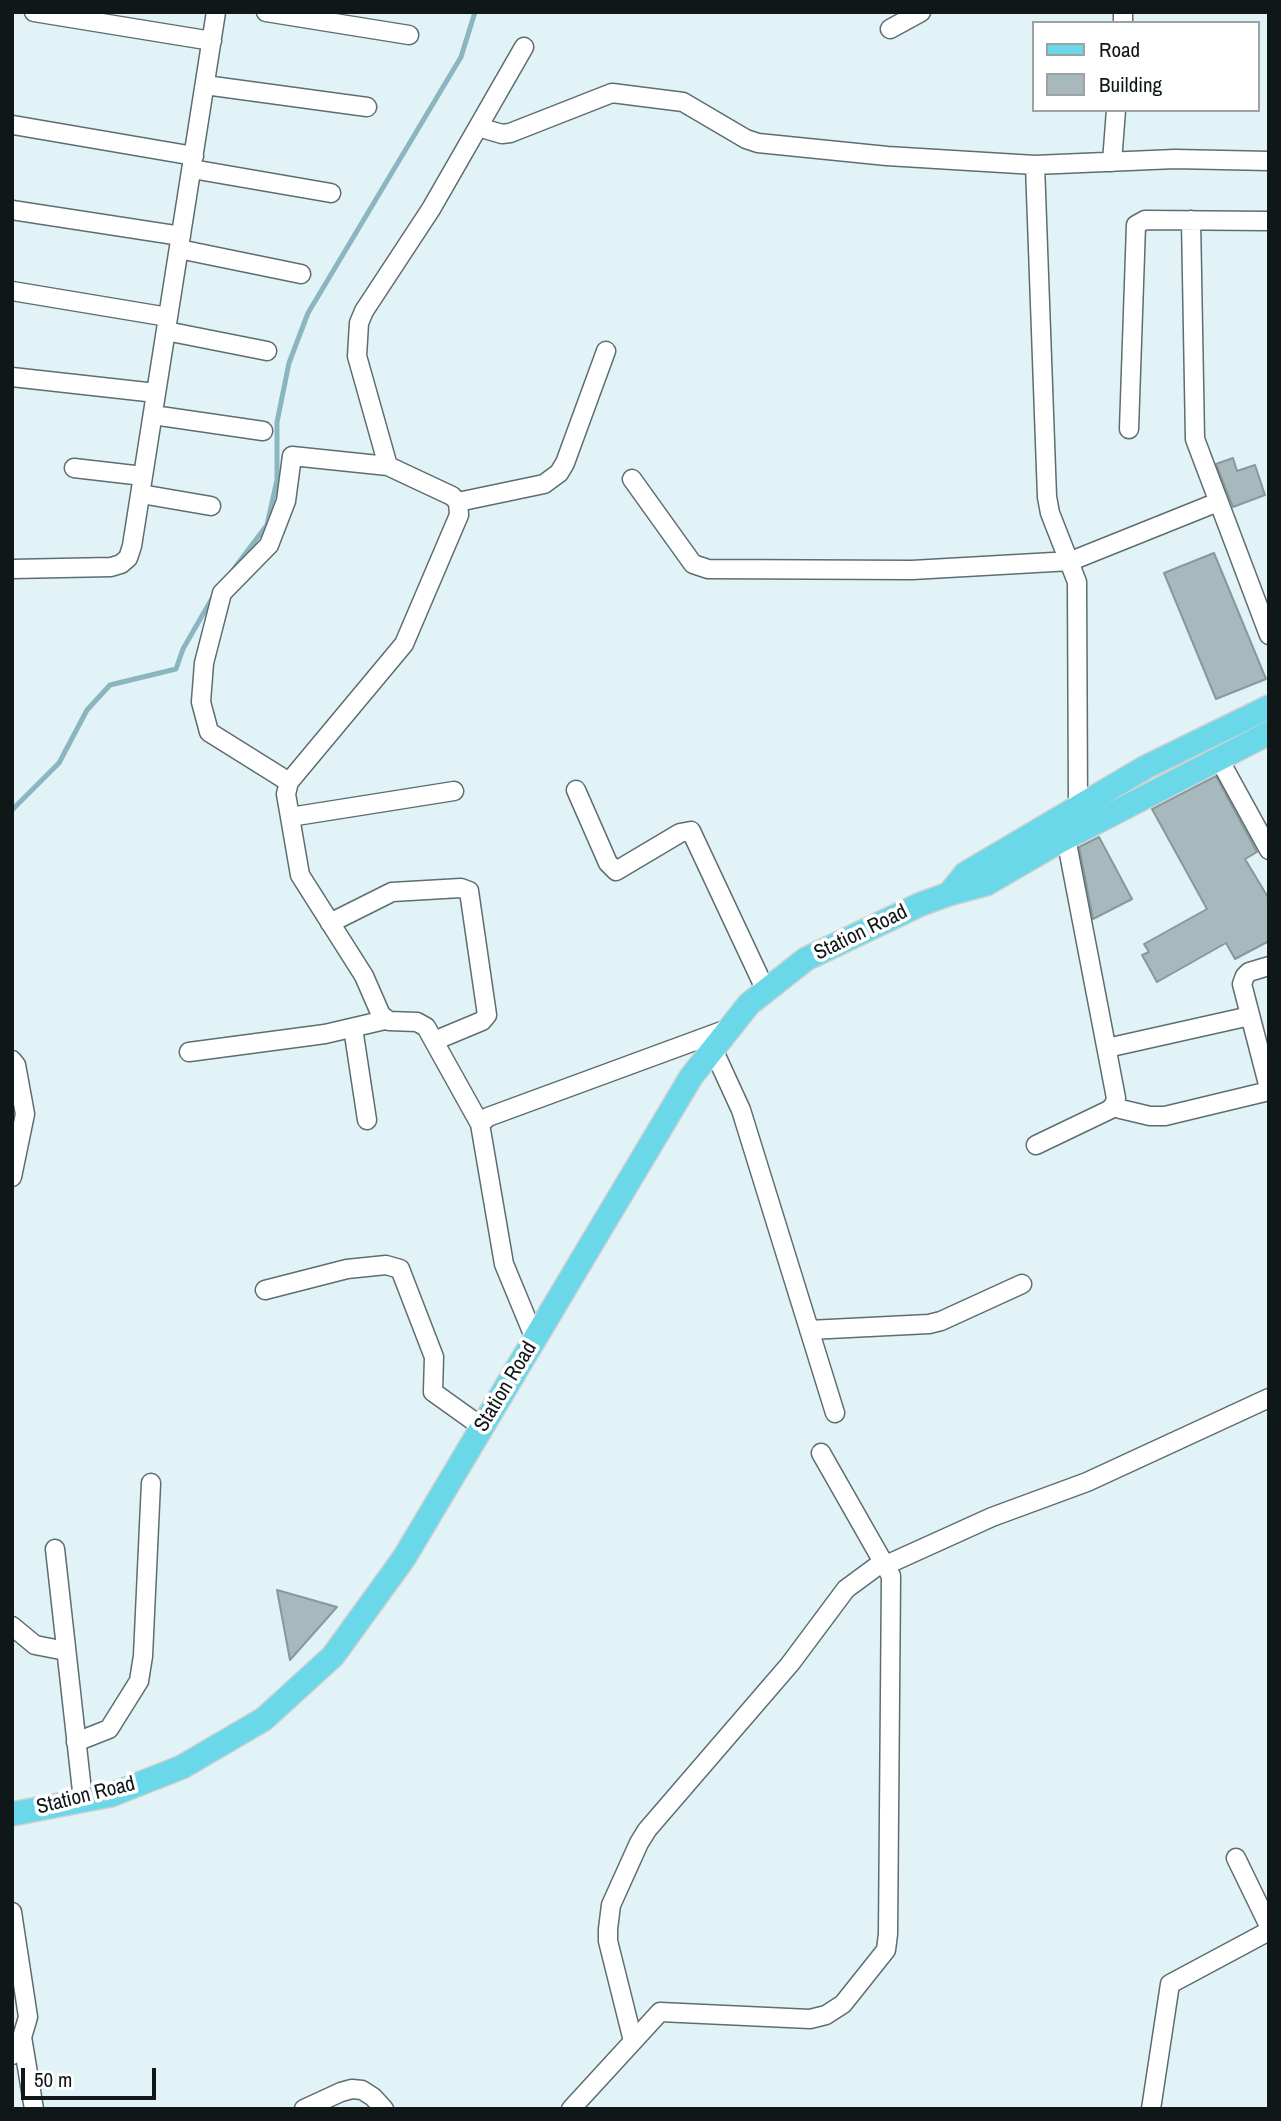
<!DOCTYPE html>
<html>
<head>
<meta charset="utf-8">
<style>
  body { margin:0 }
  #map { position:relative; width:1281px; height:2121px; overflow:hidden; background:#e1f3f7; font-family:"Archivo Narrow",sans-serif }
  canvas { display:block }
  .frame { position:absolute; inset:0; border:14px solid #101718; pointer-events:none }
  .legend { position:absolute; left:1032px; top:21px; width:228px; height:91px; box-sizing:border-box; background:#fff; border:2px solid #9fa2a3; margin:0; padding:9px 12px; list-style:none; font-size:21px; color:#101718 }
  .legend li { display:flex; align-items:center; gap:14px; height:35px }
  .legend b { width:35px; border:2px solid #9fa2a3 }
  .scale { position:absolute; left:21px; top:2068px; width:135px; height:32px; box-sizing:border-box; border:4px solid #101718; border-top:0; padding-left:9px; font-size:21px; line-height:24px; white-space:nowrap; color:#101718; -webkit-text-stroke:5px #fff; paint-order:stroke }
</style>
</head>
<body>
<div id="map">
<canvas width="1281" height="2121"></canvas>
<div class="frame"></div>
<ul class="legend">
<li><b style="height:9px;background:#6ad8e8"></b>Road</li>
<li><b style="height:19px;background:#a8b9bd"></b>Building</li>
</ul>
<div class="scale">50 m</div>
</div>
<script>
const ctx = document.querySelector('canvas').getContext('2d');
ctx.lineJoin = 'round';
const shape = rows => new Path2D(rows.map(r => 'M' + r).join(''));
function strokePath(path, color, width, dash) { ctx.strokeStyle = color; ctx.lineWidth = width; ctx.lineCap = dash ? 'butt' : 'round'; ctx.setLineDash(dash || []); ctx.stroke(path); }
function fillPath(path, color) { ctx.fillStyle = color; ctx.fill(path, 'evenodd'); }
function drawText(font, color, halo, rows, align = 'center') {
  ctx.font = font + ' "Archivo Narrow",sans-serif'; ctx.lineWidth = 7; ctx.setLineDash([]); ctx.textBaseline = 'middle'; ctx.strokeStyle = halo; ctx.fillStyle = color; for (const [text, x, y, turn = 0] of rows) {
    ctx.save(); ctx.translate(x, y); ctx.rotate((+turn || 0) * Math.PI / 180); ctx.textAlign = isNaN(turn) ? turn : align; if (halo) ctx.strokeText(text, 0, 0); ctx.fillText(text, 0, 0); ctx.restore();
  }
}
strokePath(shape([
  [233,570,267,525,277,480,277,422,289,363,308,313,461,57,475,12],
  [12,810,59,763,87,710,110,685,176,669,183,649,214,595]
]), '#8bb6c0', 5);
const building = shape([
  [1233,458,1237,471,1255,465,1265,495,1233,507,1216,464,1233,458],
  [1214,553,1266,679,1216,699,1164,573,1214,553],
  [1216,776,1257,852,1245,859,1269,899,1269,941,1235,959,1226,943,1157,982,1142,955,1149,952,1144,944,1207,909,1152,809,1216,776],
  [1099,837,1132,899,1093,919,1079,847,1099,837],
  [277,1590,337,1607,290,1660,277,1590]
]);
fillPath(building, '#a8b9bd');
strokePath(building, '#88999d', 2);
const minor = shape([
  [34,12,212,41],
  [266,12,409,35],
  [1123,23,1123,12],
  [890,29,921,12],
  [205,85,367,107],
  [13,125,194,156],
  [478,127,502,134,510,133,612,93,683,102,746,139,758,143,887,156,1035,165,1175,159,1269,161],
  [1112,162,1116,110],
  [1035,165,1047,497,1050,513,1077,582,1078,807,1084,815],
  [192,169,331,193],
  [12,210,181,236],
  [1191,220,1195,439,1269,635],
  [179,249,301,274],
  [12,291,168,317],
  [166,331,267,351],
  [12,377,156,393],
  [153,415,263,431],
  [1129,429,1136,225,1145,220,1269,221],
  [388,466,357,356,359,323,364,311,431,209,524,47],
  [74,468,143,476],
  [632,479,693,564,708,569,912,570,1071,561,1218,502],
  [141,494,211,506],
  [458,502,544,484,559,473,565,463,606,351],
  [12,569,111,567,121,564,128,558,132,546,216,12],
  [1219,759,1269,850],
  [289,782,209,732,201,702,204,663,222,593,269,545,286,501,292,456,388,466,452,496,458,502,459,515,404,644,289,782,286,794,300,875,364,976,381,1015,389,1021,417,1022,426,1027,480,1124],
  [576,790,608,863,616,871,680,833,691,831,766,991],
  [290,817,454,791],
  [330,923,392,892,461,888,469,891,487,1015,482,1021,434,1041],
  [1269,966,1249,972,1245,976,1242,984,1269,1088],
  [353,1028,367,1120],
  [1107,1048,1250,1016],
  [713,1049,741,1110,835,1413],
  [189,1052,325,1034,385,1020],
  [12,1060,16,1065,25,1114,12,1177],
  [1112,1107,1150,1116,1165,1116,1269,1091],
  [1036,1145,1109,1110,1114,1105,1116,1098,1066,838],
  [265,1290,347,1269,386,1265,400,1269,434,1357,433,1392,482,1427],
  [809,1330,929,1324,941,1321,1022,1284],
  [535,1339,504,1264,480,1124,488,1117,730,1028],
  [55,1549,83,1800],
  [886,1565,992,1517,1087,1482,1269,1398],
  [12,1626,35,1645,66,1651],
  [76,1742,109,1729,139,1681,143,1656,151,1483],
  [1236,1858,1269,1926],
  [12,1912,28,2017,18,2051,12,2055],
  [22,2037,34,2109],
  [633,2041,608,1941,608,1929,611,1905,639,1843,647,1830,790,1664,846,1589,884,1561],
  [304,2109,341,2092,352,2089,362,2090,373,2097,384,2109],
  [571,2109,660,2012,810,2019,826,2015,843,2004,886,1950,888,1934,891,1576,821,1453],
  [1151,2109,1170,1984,1269,1931]
]);
const major = shape([
  [949,894,965,874,1146,767,1269,707],
  [12,1814,111,1795,182,1767,264,1719,333,1656,404,1558,691,1077,749,1004,806,959,921,904,949,894,986,884,1060,841,1269,733]
]);
strokePath(minor, '#5d6d70', 21);
strokePath(major, '#cfd1d1', 26);
strokePath(minor, '#fff', 18);
strokePath(major, '#6ad8e8', 23);
drawText('21px', '#101718', '#fff', [
  ["Station Road",861,933,-26],
  ["Station Road",506,1387,-59],
  ["Station Road",86,1796,-14]
]);
</script>
</body>
</html>
